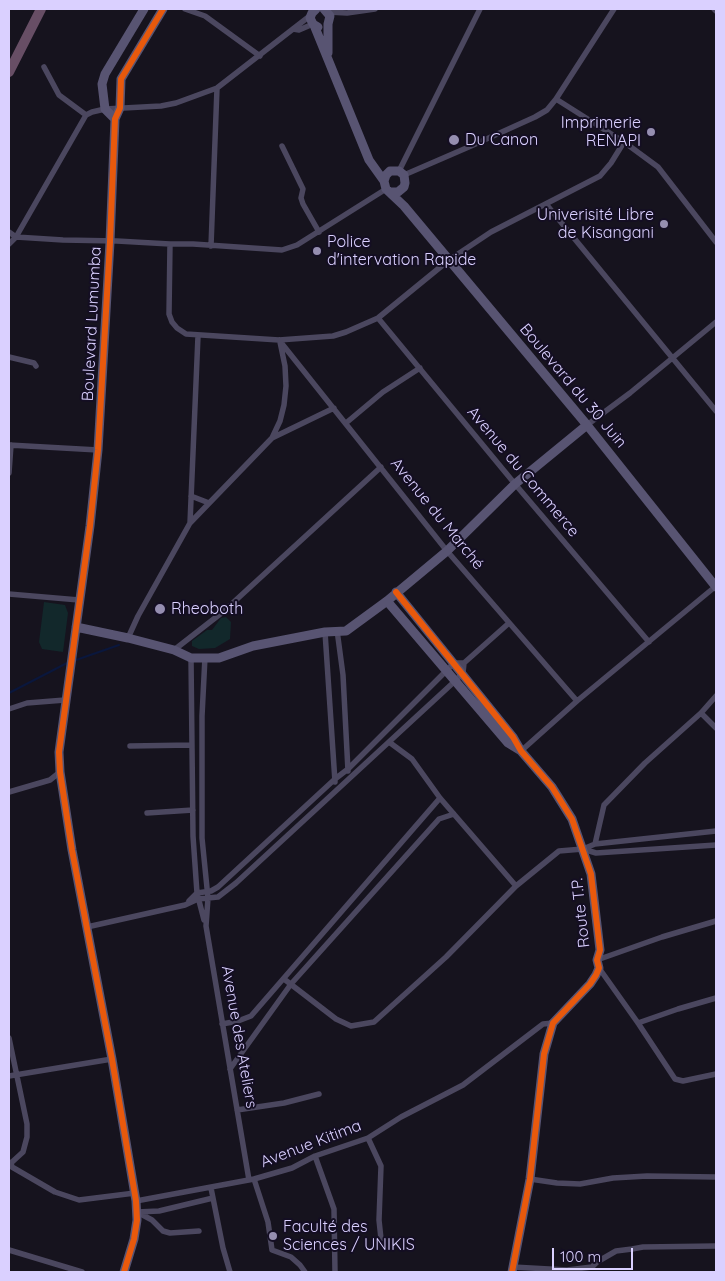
<!DOCTYPE html>
<html>
<head>
<meta charset="utf-8">
<style>
  body { margin:0 }
  #map { position:relative; width:725px; height:1281px; overflow:hidden; background:#16131e; font-family:Quicksand,sans-serif }
  canvas { display:block }
  .frame { position:absolute; inset:0; border:10px solid #dad0ff; pointer-events:none }
  .scale { position:absolute; left:552px; top:1248px; width:81px; height:22px; box-sizing:border-box; border:2px solid #dad0ff; border-top:0; padding-left:6px; font-size:15px; line-height:18px; white-space:nowrap; color:#dad0ff; -webkit-text-stroke:4px #140e23; paint-order:stroke }
</style>
</head>
<body>
<div id="map">
<canvas width="725" height="1281"></canvas>
<div class="frame"></div>
<div class="scale">100 m</div>
</div>
<script>
const ctx = document.querySelector('canvas').getContext('2d');
ctx.lineJoin = 'round';
function fillPath(path, color) { ctx.fillStyle = color; ctx.fill(path, 'evenodd'); }
const shape = rows => new Path2D(rows.map(r => 'M' + r).join(''));
function strokePath(path, color, width, dash) { ctx.strokeStyle = color; ctx.lineWidth = width; ctx.lineCap = dash ? 'butt' : 'round'; ctx.setLineDash(dash || []); ctx.stroke(path); }
function drawText(font, color, halo, rows, align = 'center') {
  ctx.font = font + ' Quicksand,sans-serif'; ctx.lineWidth = 4; ctx.setLineDash([]); ctx.textBaseline = 'middle'; ctx.strokeStyle = halo; ctx.fillStyle = color; for (const [text, x, y, turn = 0] of rows) {
    ctx.save(); ctx.translate(x, y); ctx.rotate((+turn || 0) * Math.PI / 180); ctx.textAlign = isNaN(turn) ? turn : align; if (halo) ctx.strokeText(text, 0, 0); ctx.fillText(text, 0, 0); ctx.restore();
  }
}
fillPath(shape([
  [44,602,65,605,68,613,63,652,42,649,39,642],
  [226,617,231,622,230,639,215,648,199,649,192,646,192,641,207,630,212,630,221,618]
]), '#12282b');
strokePath(shape([
  [76,660,119,645],
  [9,693,69,662]
]), '#0a173d', 2);
strokePath(shape([
  [185,9,205,16,260,56],
  [714,9,716,11],
  [328,12,347,13,375,9],
  [293,29,299,30,313,24],
  [44,67,59,95,86,115],
  [556,99,624,142,658,167,716,242],
  [282,146,303,189,301,198,303,204,319,232],
  [399,171,480,9],
  [404,175,471,146,535,117,547,110,556,99,614,9],
  [546,204,716,411],
  [9,232,16,237,63,240,117,241,170,244,193,244,282,250,297,245,386,189],
  [9,244,16,237,86,115,92,112,105,109,161,106,176,103,217,88,311,15],
  [170,244,169,314,172,322,177,328,186,334,279,340,333,336,346,332,378,318,449,260,491,232,600,176,611,163,624,142],
  [211,246,217,88],
  [378,318,515,484,649,642],
  [279,340,447,551,577,701],
  [9,357,34,363,36,366],
  [346,423,383,392,420,368],
  [587,425,630,393,716,322],
  [272,438,334,408],
  [9,445,98,450],
  [9,473,11,445],
  [191,496,209,503],
  [190,523,198,336],
  [9,594,79,600],
  [337,630,343,675,348,771],
  [325,632,335,782],
  [128,638,138,616,190,523,272,438,280,421,284,405,286,386,285,366,280,342],
  [174,650,224,611,381,467],
  [205,657,202,716,202,838,208,898,206,926,249,1180],
  [191,658,193,836,197,893,204,920],
  [9,709,27,703,65,700],
  [701,713,716,728],
  [389,742,412,759,440,798,516,886],
  [130,746,192,745],
  [521,751,577,701,716,586],
  [9,792,50,780,60,772],
  [147,813,193,810],
  [595,844,604,805,645,763,701,713,716,696],
  [583,849,596,853,716,845],
  [189,901,197,893,211,891,218,887,335,779,348,769,454,663,464,663,509,623],
  [87,927,185,905,198,899,218,897,236,883,455,681,463,673,464,663],
  [597,960,662,937,716,921],
  [599,968,638,1023,675,1079,683,1081,716,1074],
  [284,979,336,1019,351,1026,374,1022,446,957,516,886,559,851,583,849,595,844,716,831],
  [638,1023,678,1009,716,998],
  [222,1024,238,1021,251,1016,440,798],
  [9,1038,27,1124,27,1137,23,1152,11,1163],
  [230,1069,291,984,439,819,454,814],
  [9,1076,112,1059],
  [237,1110,284,1103,319,1094],
  [368,1138,381,1166,379,1220,381,1239],
  [315,1156,334,1209,335,1272],
  [9,1162,11,1163,12,1167,55,1192,79,1200,135,1193],
  [254,1179,268,1222,272,1250,291,1257,300,1265,305,1272],
  [530,1179,557,1183,580,1184,613,1178,647,1176,716,1177],
  [211,1188,223,1248,230,1272],
  [136,1201,254,1179,292,1168,315,1156,368,1138,401,1117,463,1085,543,1024,553,1023],
  [137,1212,159,1211,213,1198],
  [137,1212,152,1220,163,1231,170,1233,199,1231],
  [9,1250,82,1272],
  [513,1267,567,1270,592,1267,597,1262,616,1251,632,1249,643,1247,716,1246]
]), '#4b475f', 5.5);
strokePath(shape([
  [316,9,312,13,310,18,313,24,318,27],
  [324,9,330,16,328,24,328,53],
  [314,25,369,160,384,181,386,189,404,206,587,425,716,587],
  [115,119,105,109,102,84,105,74,144,9],
  [384,181,386,175,390,171,399,171,404,175,405,183,404,187,398,192,391,192],
  [396,592,513,737,521,751,552,787,572,819,591,874,600,950,597,960,599,968,596,975,590,984,553,1023,544,1054,530,1179,512,1272],
  [387,601,508,743,521,751],
  [76,627,128,638,174,650,191,658,219,658,253,646,325,632,346,631,387,601,447,551,515,484,587,425],
  [124,1272,134,1239,137,1220,136,1201,112,1059,72,850,60,772,59,752,90,526,98,450,110,242,115,119,120,108,121,79,163,9]
]), '#585472', 9);
strokePath(shape([
  [9,72,41,9]
]), '#674e65', 10);
strokePath(shape([
  [396,592,513,737,521,751,552,787,572,819,591,874,600,950,597,960,599,968,596,975,590,984,553,1023,544,1054,530,1179,512,1272],
  [124,1272,134,1239,137,1220,136,1201,112,1059,72,850,60,772,59,752,90,526,98,450,110,242,115,119,120,108,121,79,163,9]
]), '#e8590c', 6);
for (const [x, y, r, color] of [
  [651,132,5,"#958eb0"],
  [454,140,6,"#958eb0"],
  [664,224,5,"#958eb0"],
  [317,251,5,"#958eb0"],
  [160,609,6,"#958eb0"],
  [273,1236,5,"#958eb0"]
]) { const dot = new Path2D(); dot.arc(x, y, r, 0, 2 * Math.PI); ctx.fillStyle = color; ctx.fill(dot); strokePath(dot, '#140e23', 2); }
drawText('16px', '#dad0ff', '#140e23', [
  ["Imprimerie",641,123,"right"],
  ["RENAPI",641,141,"right"],
  ["Du Canon",465,140],
  ["Univerisité Libre",654,215,"right"],
  ["de Kisangani",654,233,"right"],
  ["Police",327,242],
  ["d'intervation Rapide",327,260],
  ["Rheoboth",171,609],
  ["Faculté des",283,1227],
  ["Sciences / UNIKIS",283,1245]
], 'left');
drawText('16px', '#dad0ff', '#140e23', [
  ["Boulevard Lumumba",92,324,-87],
  ["Boulevard du 30 Juin",573,386,50],
  ["Avenue du Commerce",523,472,50],
  ["Avenue du Marché",437,514,51],
  ["Route T.P.",581,913,-96],
  ["Avenue des Ateliers",239,1037,80],
  ["Avenue Kitima",311,1144,-21]
]);
</script>
</body>
</html>
